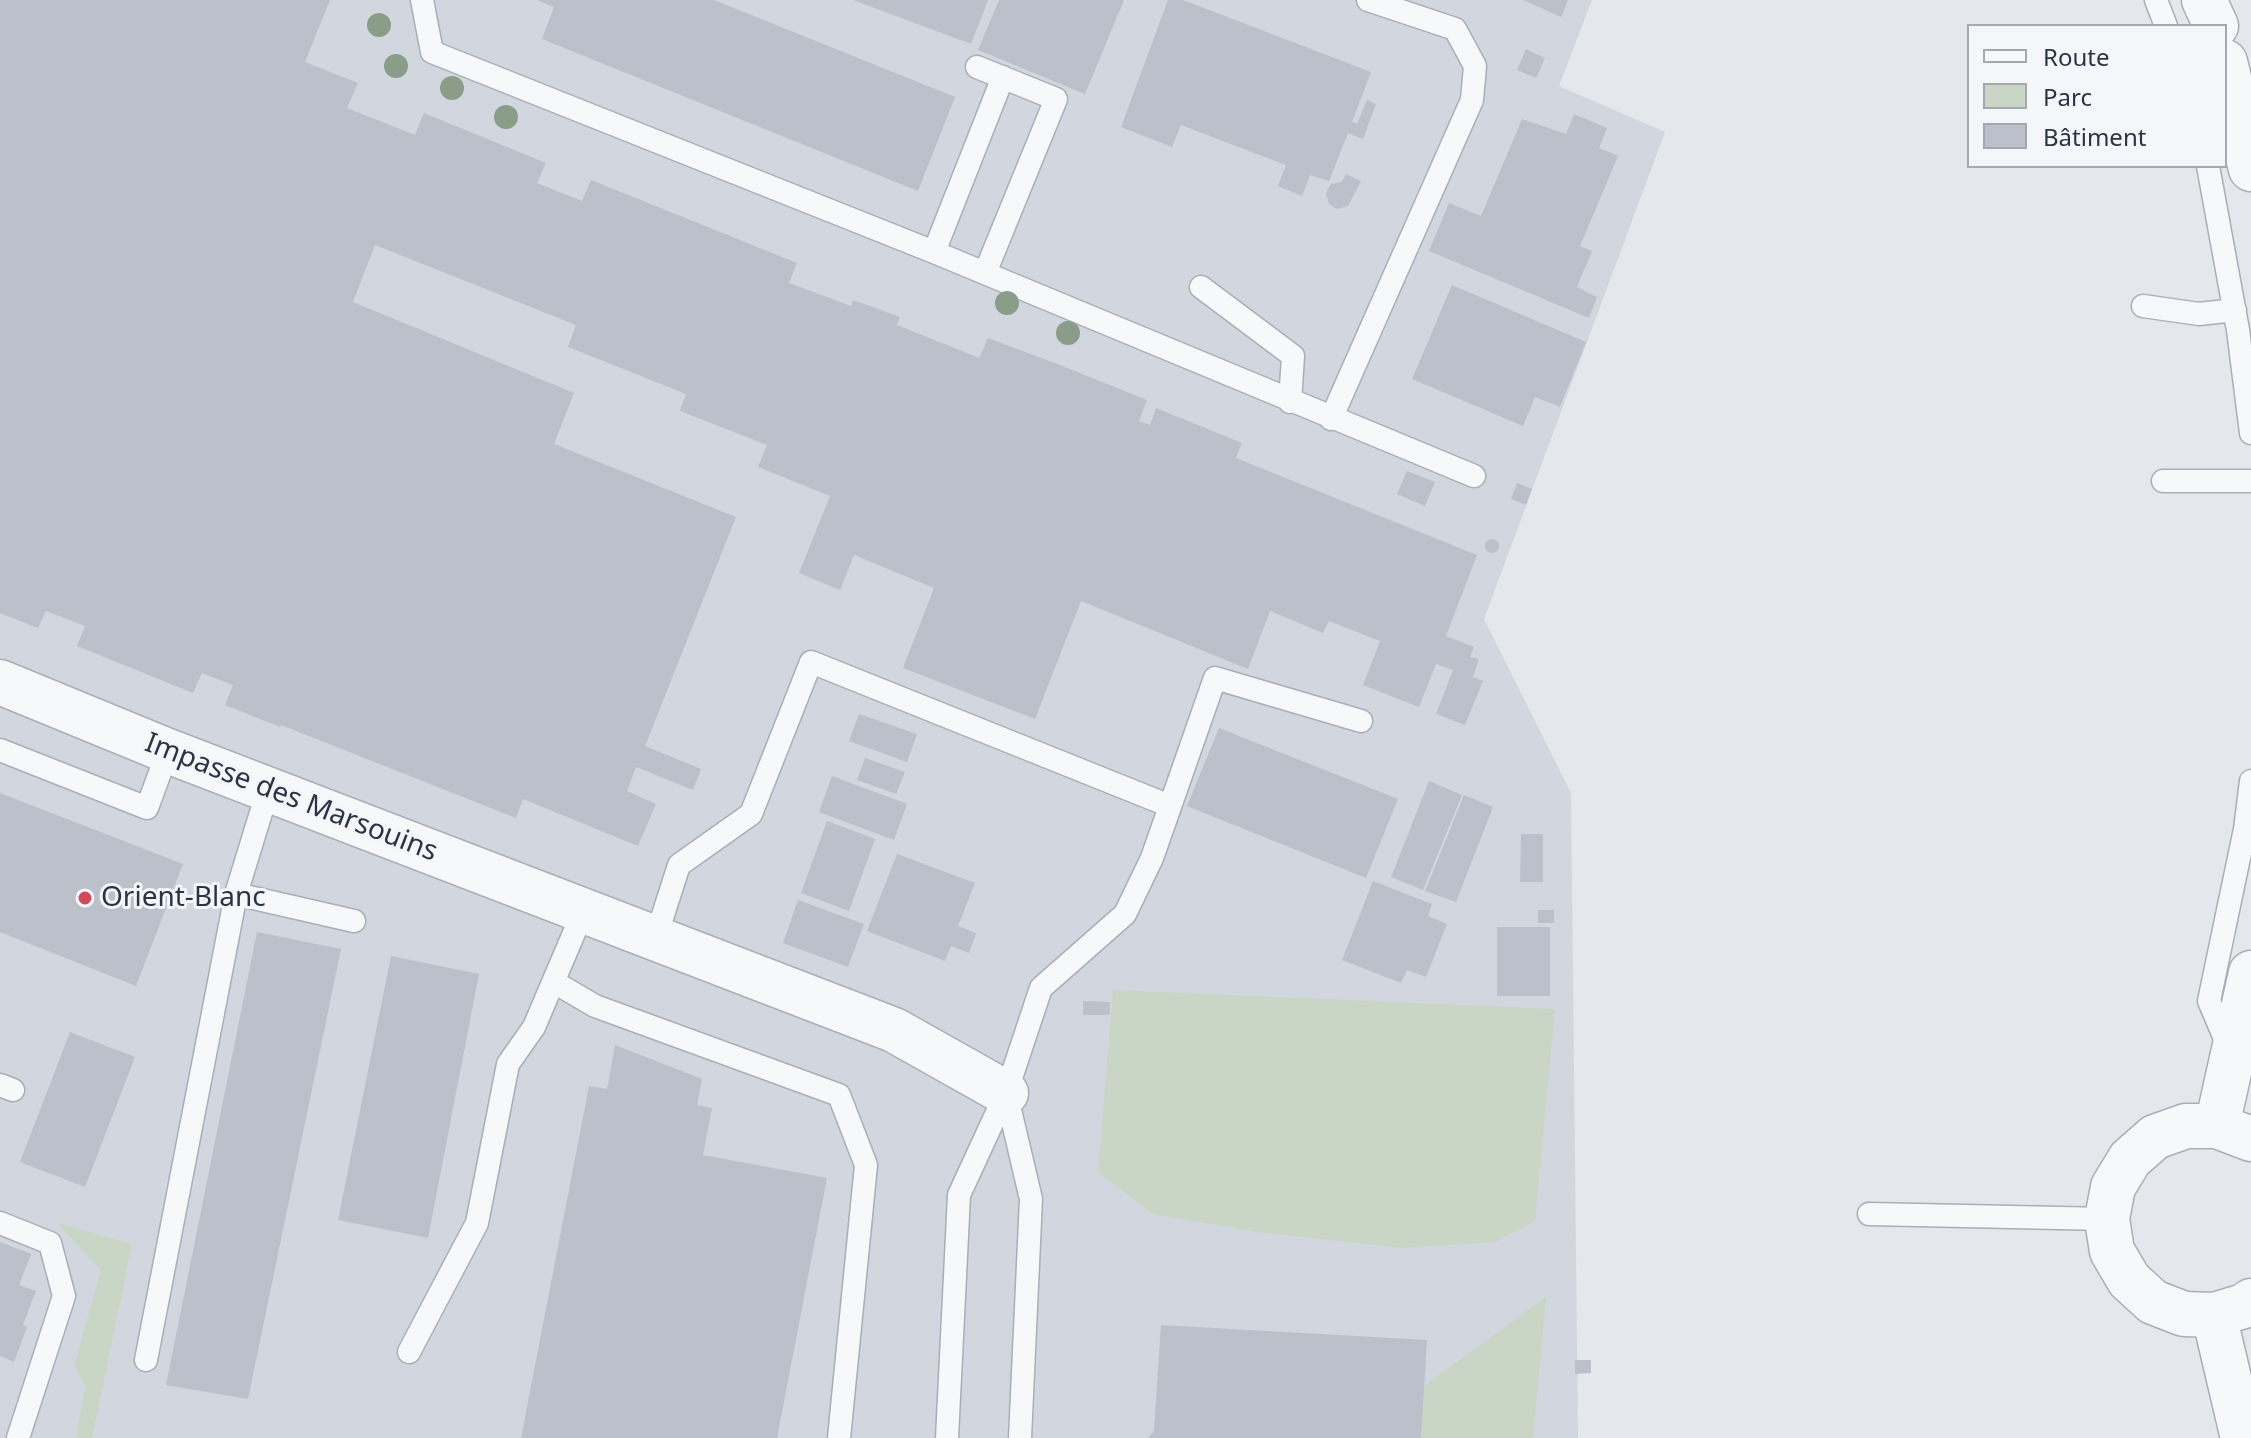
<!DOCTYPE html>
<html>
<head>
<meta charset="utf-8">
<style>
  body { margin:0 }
  #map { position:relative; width:2251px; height:1438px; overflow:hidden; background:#e4e7ec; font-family:"Noto Sans",sans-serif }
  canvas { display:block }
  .legend { position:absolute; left:1967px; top:24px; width:260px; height:144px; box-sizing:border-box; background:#f4f6f9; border:2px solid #a4a8b1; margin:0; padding:10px 14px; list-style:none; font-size:24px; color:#2b3445 }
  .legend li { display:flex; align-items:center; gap:16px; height:40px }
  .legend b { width:40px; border:2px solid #a4a8b1 }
</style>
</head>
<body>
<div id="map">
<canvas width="2251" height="1438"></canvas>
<ul class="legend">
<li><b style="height:10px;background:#f7f8fa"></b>Route</li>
<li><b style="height:22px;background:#c9d6c5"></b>Parc</li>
<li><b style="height:22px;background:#bbc0ca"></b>Bâtiment</li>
</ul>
</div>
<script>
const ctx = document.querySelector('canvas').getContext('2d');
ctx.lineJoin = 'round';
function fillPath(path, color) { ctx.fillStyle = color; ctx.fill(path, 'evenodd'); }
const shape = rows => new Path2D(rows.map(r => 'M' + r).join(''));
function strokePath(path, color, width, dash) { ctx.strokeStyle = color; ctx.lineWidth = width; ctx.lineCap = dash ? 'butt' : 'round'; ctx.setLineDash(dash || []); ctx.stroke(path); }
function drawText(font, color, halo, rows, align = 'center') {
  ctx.font = font + ' "Noto Sans",sans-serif'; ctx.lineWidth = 6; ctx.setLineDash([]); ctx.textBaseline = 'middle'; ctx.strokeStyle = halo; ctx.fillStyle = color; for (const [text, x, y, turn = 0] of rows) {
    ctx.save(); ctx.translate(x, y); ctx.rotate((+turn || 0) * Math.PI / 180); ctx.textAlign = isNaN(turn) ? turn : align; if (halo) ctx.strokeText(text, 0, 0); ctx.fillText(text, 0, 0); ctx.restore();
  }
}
fillPath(shape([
  [0,0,1592,0,1559,86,1665,132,1484,619,1571,793,1578,1438,0,1438]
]), '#d2d6de');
fillPath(shape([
  [1113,990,1555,1009,1535,1221,1495,1242,1402,1248,1258,1232,1153,1214,1098,1172],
  [57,1223,132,1244,92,1438,76,1438,85,1386,74,1366,101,1270],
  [1546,1297,1533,1438,1421,1438,1424,1386]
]), '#c9d6c5');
fillPath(shape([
  [0,0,330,0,305,62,358,83,347,108,415,135,424,113,546,163,537,183,582,201,591,180,797,263,789,283,851,306,853,300,900,317,897,325,979,358,988,338,1060,365,1147,400,1139,421,1150,425,1156,408,1242,443,1236,458,1477,555,1446,636,1474,647,1470,657,1479,659,1473,677,1483,681,1465,725,1436,714,1453,670,1436,664,1419,707,1363,685,1380,641,1329,621,1323,633,1270,611,1248,669,1081,601,1035,719,903,668,934,588,854,555,840,590,799,573,830,496,758,467,767,445,680,411,686,394,568,347,576,325,375,245,353,302,574,393,554,444,736,517,645,746,701,769,693,790,636,767,627,791,656,804,638,846,523,799,516,818,281,725,280,727,225,705,233,685,202,673,193,693,77,646,85,626,46,611,38,628,0,613],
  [537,0,714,0,955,97,918,191,542,39,554,7],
  [853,0,988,0,971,44],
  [999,0,1124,0,1085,94,978,50],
  [1168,0,1183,0,1371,72,1352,122,1357,124,1367,100,1376,104,1363,139,1348,133,1329,181,1310,175,1302,196,1278,186,1286,165,1181,125,1172,147,1121,127],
  [1523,0,1568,0,1561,17],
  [1526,49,1545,58,1536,78,1517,70],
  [1574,114,1607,128,1599,148,1618,156,1580,246,1592,251,1577,287,1597,297,1589,318,1429,251,1449,203,1481,216,1522,119,1566,134],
  [1346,174,1361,181,1348,206,1337,209,1329,204,1326,193,1331,184,1342,182],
  [1452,285,1586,342,1560,407,1535,397,1523,426,1412,379],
  [1407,471,1435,482,1425,506,1397,494],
  [1517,483,1532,489,1526,505,1511,499],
  '1485 546a7 7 0 1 1 14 0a7 7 0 1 1-14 0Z',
  [859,714,917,734,907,762,849,741],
  [1219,728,1398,799,1366,878,1187,806],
  [865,758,905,772,896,794,857,780],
  [832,776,907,804,894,840,819,812],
  [1429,781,1462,795,1423,890,1391,877],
  [0,793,183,864,136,986,0,932],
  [1464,795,1493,807,1456,902,1425,891],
  [827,821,875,839,849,911,801,893],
  [1521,834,1543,834,1543,882,1520,882],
  [897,854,975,883,958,926,976,933,969,953,951,946,945,961,867,931],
  [1373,881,1432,904,1428,916,1447,924,1426,977,1407,970,1401,983,1342,960],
  [798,900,864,924,848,967,783,943],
  [1538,910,1554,910,1554,923,1538,923],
  [1497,927,1550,927,1550,996,1497,996],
  [257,932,341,949,248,1399,166,1385],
  [391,956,479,974,428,1238,338,1220],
  [1083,1001,1110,1002,1110,1015,1083,1015],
  [70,1032,135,1057,85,1187,20,1162],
  [615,1045,702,1079,697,1105,712,1108,703,1155,827,1178,777,1438,521,1438,589,1086,607,1089],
  [0,1242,31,1254,19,1285,36,1291,23,1325,27,1327,14,1362,0,1356],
  [1161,1325,1427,1340,1421,1438,1148,1438,1154,1431],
  [1575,1360,1591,1360,1591,1373,1575,1374]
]), '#bbc0ca');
const lane = shape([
  [422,0,432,52,934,252,1474,476],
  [2156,0,2166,26],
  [977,67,1056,99,985,273],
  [2208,166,2238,330,2251,433],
  [934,252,1003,77],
  [1201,287,1293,356,1290,402],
  [2143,306,2199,314,2235,310],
  [1331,419,1472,100,1475,66,1455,29,1368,0],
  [2163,481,2251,481],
  [0,750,147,808,168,751],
  [236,894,354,921],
  [655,940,679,865,751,814,811,662,1170,806],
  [554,982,595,1006,839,1095,866,1165,839,1438],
  [2229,1048,2209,1001,2245,829,2251,781],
  [0,1085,13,1090],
  [1006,1093,1031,1199,1020,1438],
  [1869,1214,2107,1219],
  [0,1223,50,1243,64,1296,18,1438],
  [409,1352,477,1223,508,1064,534,1027,583,912],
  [146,1360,236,894,268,790],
  [947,1438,959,1195,1006,1093,1041,988,1125,914,1152,858,1215,678,1361,721]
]);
const street = shape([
  [2204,0,2216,26],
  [2225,62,2251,169],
  [0,682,168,751,894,1030,1006,1093],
  [2217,1126,2251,973],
  [2251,1139,2217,1126,2186,1126,2155,1137,2130,1159,2113,1187,2107,1219,2112,1251,2129,1280,2153,1302,2184,1314,2214,1315,2244,1306,2251,1301],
  [2214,1315,2243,1438]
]);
strokePath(lane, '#a9aeb7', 25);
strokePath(street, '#a9aeb7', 47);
strokePath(lane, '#f7f8fa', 22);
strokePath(street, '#f7f8fa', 44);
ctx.fillStyle = '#899d89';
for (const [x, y] of [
  [379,25],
  [396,66],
  [452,88],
  [506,117],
  [1007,303],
  [1068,333]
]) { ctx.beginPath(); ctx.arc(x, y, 12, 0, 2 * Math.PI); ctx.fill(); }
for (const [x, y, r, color] of [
  [85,898,8,"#d1495b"]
]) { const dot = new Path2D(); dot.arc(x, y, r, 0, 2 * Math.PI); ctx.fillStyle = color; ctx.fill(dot); strokePath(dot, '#f4f6f9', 3); }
drawText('28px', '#2b3445', '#f4f6f9', [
  ["Impasse des Marsouins",291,798,21]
]);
drawText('28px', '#2b3445', '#f4f6f9', [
  ["Orient-Blanc",101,898]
], 'left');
</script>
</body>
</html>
